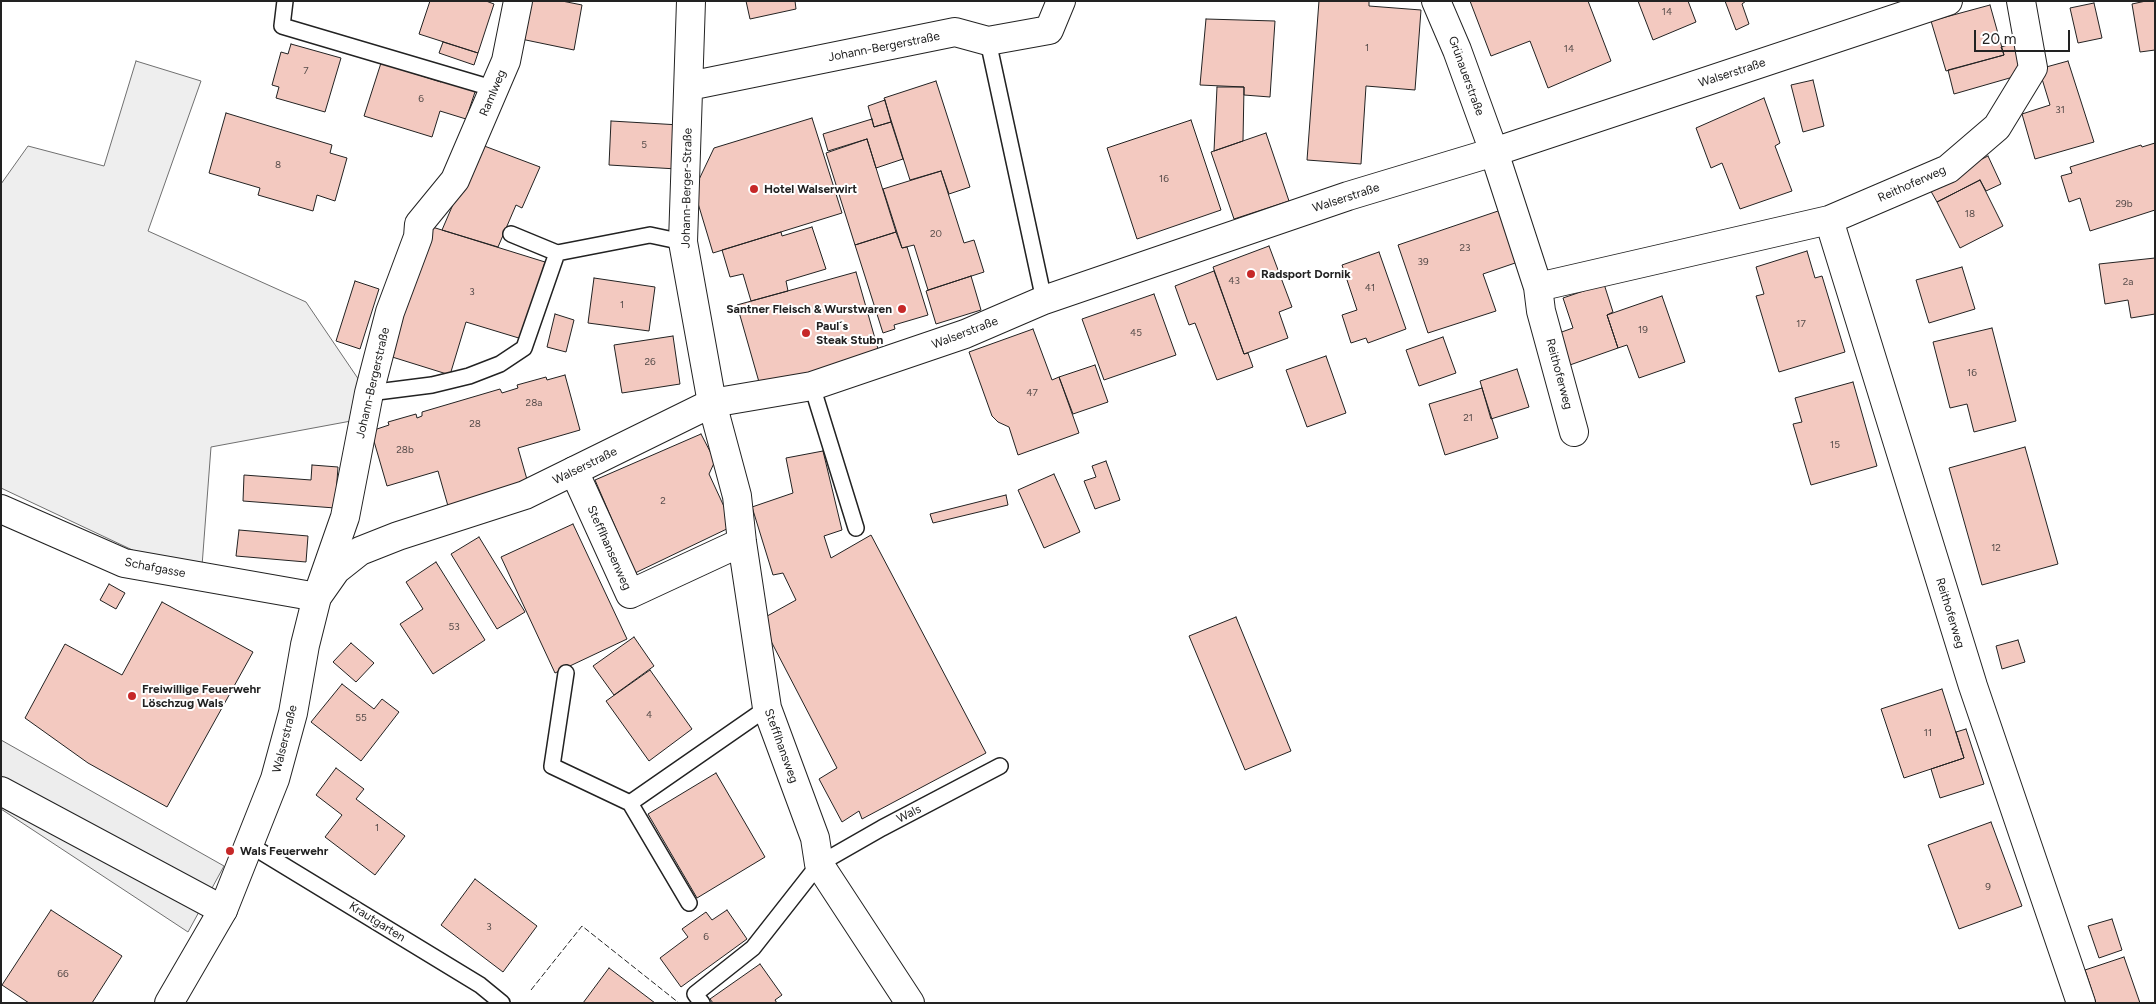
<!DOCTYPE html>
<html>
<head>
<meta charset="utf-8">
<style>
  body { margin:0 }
  #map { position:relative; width:2156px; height:1004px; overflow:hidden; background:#fff; font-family:Figtree,sans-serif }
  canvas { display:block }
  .frame { position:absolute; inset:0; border:2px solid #222; pointer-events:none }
  .scale { position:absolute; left:1974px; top:30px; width:96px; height:22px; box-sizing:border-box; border:2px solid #222; border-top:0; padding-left:6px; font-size:15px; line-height:18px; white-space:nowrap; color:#222; -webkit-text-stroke:4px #fff; paint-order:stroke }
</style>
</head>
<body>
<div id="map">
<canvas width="2156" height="1004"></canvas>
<div class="frame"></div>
<div class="scale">20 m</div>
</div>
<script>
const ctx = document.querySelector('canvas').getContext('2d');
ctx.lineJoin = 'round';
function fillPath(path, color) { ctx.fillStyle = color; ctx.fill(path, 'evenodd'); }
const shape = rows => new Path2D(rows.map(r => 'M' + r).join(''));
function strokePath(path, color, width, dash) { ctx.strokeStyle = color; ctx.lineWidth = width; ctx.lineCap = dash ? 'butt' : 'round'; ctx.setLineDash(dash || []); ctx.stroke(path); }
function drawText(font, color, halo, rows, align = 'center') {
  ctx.font = font + ' Figtree,sans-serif'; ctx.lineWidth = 4; ctx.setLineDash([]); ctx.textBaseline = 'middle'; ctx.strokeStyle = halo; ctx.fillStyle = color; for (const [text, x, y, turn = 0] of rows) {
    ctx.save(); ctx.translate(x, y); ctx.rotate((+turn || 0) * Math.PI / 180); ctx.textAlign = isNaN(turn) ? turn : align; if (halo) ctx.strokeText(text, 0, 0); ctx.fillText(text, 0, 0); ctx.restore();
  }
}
const green = shape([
  [136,61,201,81,148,231,306,302,359,380,351,421,211,447,202,566,143,555,1,488,1,184,28,146,104,166,136,61]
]);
fillPath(green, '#eee');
strokePath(green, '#6f6f6f', 1);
const parking = shape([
  [1,740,224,866,188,932,1,809,1,740]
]);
fillPath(parking, '#ededed');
strokePath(parking, '#6f6f6f', 1);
const building = shape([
  [430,1,486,1,494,4,478,53,419,34,430,1],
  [528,1,562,1,582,5,574,50,521,39,528,1],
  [746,1,795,1,796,9,750,19,746,1],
  [1319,1,1369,1,1369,6,1421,10,1415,90,1366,86,1361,164,1307,160,1319,1],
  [1470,1,1588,1,1611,61,1548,88,1530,41,1491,56,1470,1],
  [1638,1,1688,1,1696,22,1653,40,1638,1],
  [1725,1,1746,1,1742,4,1749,24,1736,30,1725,1],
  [2146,1,2155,1,2155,50,2140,52,2132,4,2146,1],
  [2094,3,2102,38,2078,43,2070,8,2094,3],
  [1990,5,2004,55,1946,71,1931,21,1990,5],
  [1206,19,1275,21,1270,97,1244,95,1244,87,1200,85,1206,19],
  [2021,41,2027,73,1954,94,1948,70,2004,55,2001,47,2021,41],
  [443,42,478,53,474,65,439,53,443,42],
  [291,44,341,58,325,112,276,98,279,87,272,85,281,52,288,54,291,44],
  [2068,61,2094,142,2035,159,2022,114,2050,105,2039,69,2068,61],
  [381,63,441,82,443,76,477,86,466,119,440,111,432,137,364,116,381,63],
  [1813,80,1824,126,1803,132,1791,85,1813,80],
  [936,81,970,187,949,194,941,171,910,180,884,98,936,81],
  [1217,87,1244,87,1243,141,1214,151,1217,87],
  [1764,98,1780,143,1775,146,1792,191,1740,209,1722,163,1711,168,1696,128,1764,98],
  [885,100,891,122,874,127,868,106,885,100],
  [226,113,332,145,330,153,347,158,335,201,317,195,313,211,258,195,260,188,209,173,226,113],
  [812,118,842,213,713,253,694,190,714,148,812,118],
  [872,119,874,127,891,122,903,159,876,168,867,139,828,151,823,134,872,119],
  [1191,120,1221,210,1137,239,1107,148,1191,120],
  [611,121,680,125,677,169,609,165,611,121],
  [1266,133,1289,201,1234,219,1211,152,1266,133],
  [867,139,896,232,855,245,826,153,867,139],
  [2155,143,2155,210,2090,231,2080,198,2069,202,2061,176,2072,173,2070,167,2141,145,2142,147,2155,143],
  [479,144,540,167,522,208,516,205,498,247,442,230,479,144],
  [1988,156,2001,184,1986,191,1980,180,1937,202,1928,186,1988,156],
  [941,171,964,243,974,240,984,272,928,290,914,245,902,248,883,189,941,171],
  [1980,180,2003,226,1960,248,1937,202,1980,180],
  [1504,209,1521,261,1483,274,1496,311,1428,333,1398,245,1504,209],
  [429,226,545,262,522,339,466,322,450,375,389,356,429,226],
  [812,227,826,269,786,281,788,291,751,301,743,274,730,277,722,250,781,232,782,236,812,227],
  [896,232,902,248,907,247,928,315,894,325,895,329,883,333,855,245,896,232],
  [1269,246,1292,307,1279,312,1288,338,1244,354,1213,267,1269,246],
  [1807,251,1815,278,1822,276,1845,352,1779,372,1756,296,1764,294,1756,267,1807,251],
  [1379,252,1406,329,1368,343,1366,338,1351,343,1342,315,1357,310,1342,265,1379,252],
  [2155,258,2155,314,2131,318,2128,300,2105,304,2099,264,2155,258],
  [1962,267,1975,309,1929,323,1916,280,1962,267],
  [1214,271,1244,354,1248,353,1253,367,1217,380,1195,323,1189,325,1175,286,1214,271],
  [856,272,880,356,761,389,737,305,856,272],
  [971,276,981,310,936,324,926,291,971,276],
  [594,278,655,287,649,331,588,323,594,278],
  [355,281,379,289,360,349,336,341,355,281],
  [1604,284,1613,312,1607,315,1618,348,1567,366,1556,334,1573,328,1563,298,1604,284],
  [1154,294,1176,355,1104,380,1082,319,1154,294],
  [1662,296,1685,362,1639,378,1627,345,1618,348,1607,315,1662,296],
  [555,314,574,320,566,352,547,347,555,314],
  [1992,328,2016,421,1974,432,1967,404,1950,408,1933,342,1992,328],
  [1033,329,1052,380,1059,377,1079,433,1018,455,1009,427,998,422,992,416,969,352,1033,329],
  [673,336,680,384,622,393,614,345,673,336],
  [1443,337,1456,373,1419,386,1406,350,1443,337],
  [1326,356,1346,413,1307,427,1286,370,1326,356],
  [1095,365,1108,402,1073,414,1059,377,1095,365],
  [1517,369,1529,407,1491,419,1480,381,1517,369],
  [565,375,580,430,518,448,528,483,448,506,438,471,387,486,371,431,389,425,388,422,416,414,417,418,422,416,422,412,500,389,502,393,518,388,517,385,546,377,547,380,565,375],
  [1853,382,1877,466,1811,485,1793,424,1802,422,1795,398,1853,382],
  [1482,388,1498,438,1445,455,1429,404,1482,388],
  [701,434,715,461,709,474,733,526,635,573,595,480,701,434],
  [2025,447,2058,564,1982,585,1949,468,2025,447],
  [823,451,842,530,824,536,831,558,871,535,986,753,862,819,859,811,842,822,819,779,837,768,760,620,796,600,783,573,773,575,752,507,793,493,786,458,823,451],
  [1106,461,1120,500,1095,509,1084,481,1096,477,1092,466,1106,461],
  [312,465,338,467,335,508,243,501,244,475,311,480,312,465],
  [1054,474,1080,532,1044,548,1018,490,1054,474],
  [1006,495,1008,505,933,523,930,514,1006,495],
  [573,524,627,639,555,673,501,557,573,524],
  [239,530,308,536,306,562,236,556,239,530],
  [479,537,525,612,497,629,451,554,479,537],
  [436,562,485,640,433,674,400,624,423,609,406,582,436,562],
  [109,584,125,593,116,609,100,600,109,584],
  [162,602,253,652,167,807,88,763,25,718,65,644,122,675,162,602],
  [1236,617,1291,751,1245,770,1189,636,1236,617],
  [634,637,654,666,614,695,593,666,634,637],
  [2018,640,2025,662,2002,669,1996,646,2018,640],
  [351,643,374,663,356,682,333,662,351,643],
  [650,670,692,729,649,761,606,701,650,670],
  [342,684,374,709,382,699,399,712,361,761,311,722,342,684],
  [1942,689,1964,758,1904,778,1881,709,1942,689],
  [1966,729,1984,784,1940,798,1931,769,1964,758,1956,732,1966,729],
  [336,768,364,789,356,799,405,836,375,875,325,837,342,815,316,795,336,768],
  [716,773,765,857,697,898,648,814,716,773],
  [1991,822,2022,906,1959,929,1928,845,1991,822],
  [475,879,537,926,503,972,441,925,475,879],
  [51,910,122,956,92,1003,29,1003,2,985,51,910],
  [727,910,747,939,681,987,660,958,688,937,682,929,706,912,712,920,727,910],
  [2112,919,2122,950,2099,958,2088,926,2112,919],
  [2124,957,2140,1003,2096,1003,2085,970,2124,957],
  [760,964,782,995,775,1000,777,1003,713,1003,710,999,760,964],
  [609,968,655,1003,583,1003,609,968]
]);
fillPath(building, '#f3c9c0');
strokePath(building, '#222', 1);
const service = shape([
  [285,1,282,26,495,89],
  [988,41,1044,300],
  [511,234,557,253],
  [812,386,856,528],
  [369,393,432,385,469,376,500,364,524,348,557,253,650,235,683,242],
  [566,673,552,766,630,803,767,708],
  [630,803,689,903],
  [250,845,480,985,502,1003],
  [702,1003,695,994,753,948,819,864,882,828,1000,766]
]);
const minor = shape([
  [691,1,683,242,712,403,737,496,742,542,767,708,815,838,819,864,910,1003],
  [689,86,955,32,988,41,1049,30,1061,1],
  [1494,152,1538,287,1541,311,1574,432],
  [1829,220,1973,686,2081,1003],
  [1538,287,1829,220,1948,169,1997,127,2033,68,2021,1],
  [574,471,630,594,742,542],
  [1,509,124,563,317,597,345,517,369,393,390,312,418,237,419,224,455,180,506,61,518,1],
  [1,791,223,910]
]);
const tertiary = shape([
  [1436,1,1457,50,1494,152],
  [169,1003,223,910,275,779,293,713,305,645,317,597,336,570,360,551,398,536,525,495,712,403,812,386,965,334,1044,300,1348,196,1494,152,1948,1]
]);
strokePath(service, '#222', 18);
strokePath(minor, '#222', 30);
strokePath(tertiary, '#222', 30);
strokePath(service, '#fff', 15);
strokePath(minor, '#fff', 28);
strokePath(tertiary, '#fff', 28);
strokePath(shape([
  [531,990,582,926,679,1003]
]), '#222', 1, [6, 2.5]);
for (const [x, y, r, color] of [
  [754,189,5,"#c62828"],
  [1251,274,5,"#c62828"],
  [902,309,5,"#c62828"],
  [806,333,5,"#c62828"],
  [132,696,5,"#c62828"],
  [230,851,5,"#c62828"]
]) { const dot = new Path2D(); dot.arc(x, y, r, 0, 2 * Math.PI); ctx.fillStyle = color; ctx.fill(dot); strokePath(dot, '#fff', 2); }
drawText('10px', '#564c4a', null, [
  ["14",1667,12],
  ["1",1367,48],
  ["14",1569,49],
  ["7",306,71],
  ["6",421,99],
  ["31",2060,110],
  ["5",644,145],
  ["8",278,165],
  ["16",1164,179],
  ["29b",2124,204],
  ["18",1970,214],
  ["20",936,234],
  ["23",1465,248],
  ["39",1423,262],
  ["43",1234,281],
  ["2a",2128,282],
  ["41",1370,288],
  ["3",472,292],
  ["1",622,305],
  ["17",1801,324],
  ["19",1643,330],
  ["45",1136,333],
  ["26",650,362],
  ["16",1972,373],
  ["47",1032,393],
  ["28a",534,403],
  ["21",1468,418],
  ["28",475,424],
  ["15",1835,445],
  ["28b",405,450],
  ["2",663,501],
  ["12",1996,548],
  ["53",454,627],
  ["4",649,715],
  ["55",361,718],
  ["11",1928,733],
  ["1",377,828],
  ["9",1988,887],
  ["3",489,927],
  ["6",706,937],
  ["66",63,974]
]);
drawText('12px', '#222', '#fff', [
  ["Johann-Bergerstraße",884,47,-11],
  ["Walserstraße",1732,73,-18],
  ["Grünauerstraße",1466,76,70],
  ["Ramlweg",493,93,-67],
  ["Reithoferweg",1912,184,-24],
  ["Johann-Berger-Straße",687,188,-89],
  ["Walserstraße",1346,198,-18],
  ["Walserstraße",965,333,-21],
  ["Reithoferweg",1559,374,75],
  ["Johann-Bergerstraße",373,383,-77],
  ["Walserstraße",585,466,-26],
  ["Stefflhansenweg",609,548,66],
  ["Schafgasse",155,568,11],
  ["Reithoferweg",1950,613,73],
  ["Walserstraße",285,739,-76],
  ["Stefflhansweg",781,746,70],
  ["Wals",909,814,-27],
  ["Krautgarten",377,922,32]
]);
drawText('bold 12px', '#222', '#fff', [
  ["Hotel Walserwirt",764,189],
  ["Radsport Dornik",1261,274],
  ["Santner Fleisch & Wurstwaren",892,309,"right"],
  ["Paul´s",816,326],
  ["Steak Stubn",816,340],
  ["Freiwillige Feuerwehr",142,689],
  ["Löschzug Wals",142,703],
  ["Wals Feuerwehr",240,851]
], 'left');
</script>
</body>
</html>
